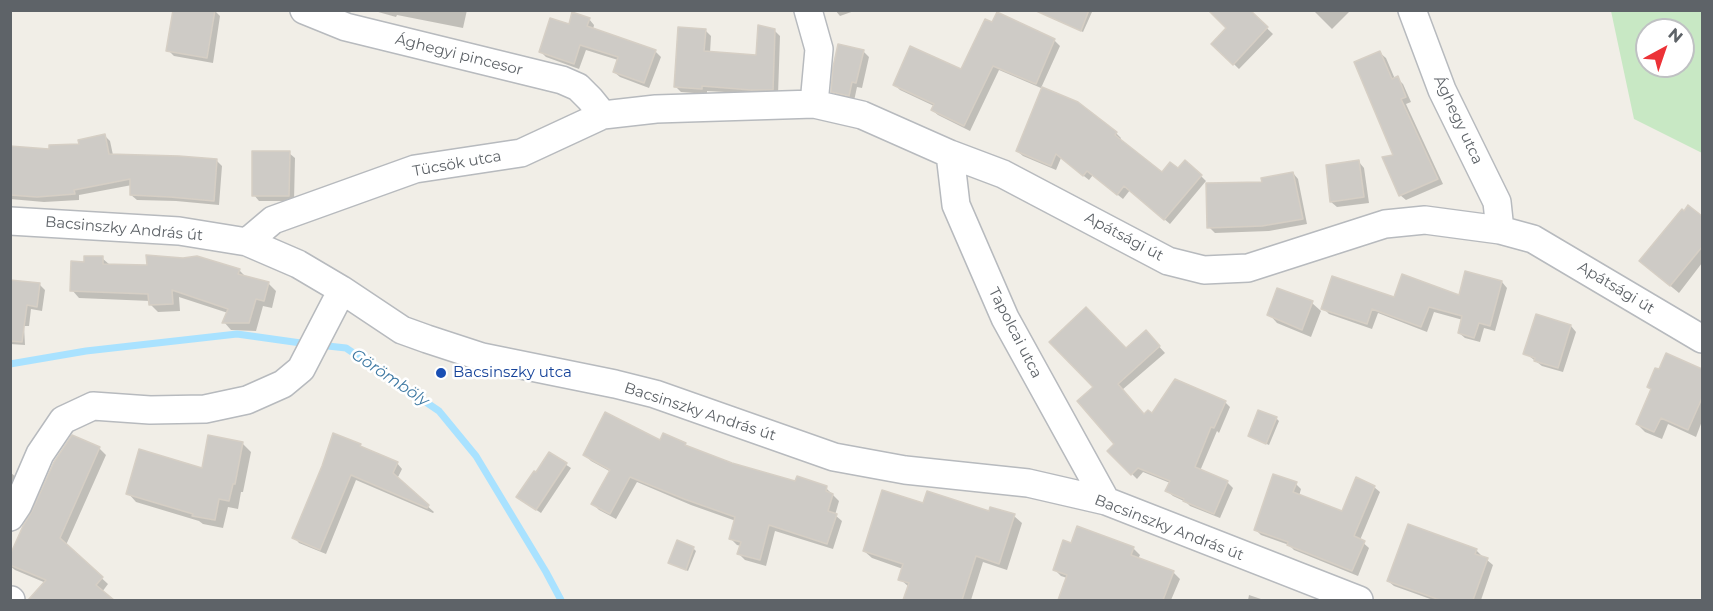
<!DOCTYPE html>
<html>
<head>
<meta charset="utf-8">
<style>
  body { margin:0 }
  #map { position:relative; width:1713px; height:611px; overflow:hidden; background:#f1eee7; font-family:Montserrat,sans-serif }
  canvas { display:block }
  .frame { position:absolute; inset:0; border:12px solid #5e6368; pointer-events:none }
  .north { position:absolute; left:1635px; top:18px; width:60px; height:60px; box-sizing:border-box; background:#fff; border:2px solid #bfc1c3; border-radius:50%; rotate:40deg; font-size:16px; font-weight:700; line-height:24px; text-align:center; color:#5e6368 }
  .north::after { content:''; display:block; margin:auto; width:21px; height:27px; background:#ec3237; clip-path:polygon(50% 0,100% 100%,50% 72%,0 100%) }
</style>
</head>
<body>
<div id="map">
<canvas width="1713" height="611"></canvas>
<div class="frame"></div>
<div class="north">N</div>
</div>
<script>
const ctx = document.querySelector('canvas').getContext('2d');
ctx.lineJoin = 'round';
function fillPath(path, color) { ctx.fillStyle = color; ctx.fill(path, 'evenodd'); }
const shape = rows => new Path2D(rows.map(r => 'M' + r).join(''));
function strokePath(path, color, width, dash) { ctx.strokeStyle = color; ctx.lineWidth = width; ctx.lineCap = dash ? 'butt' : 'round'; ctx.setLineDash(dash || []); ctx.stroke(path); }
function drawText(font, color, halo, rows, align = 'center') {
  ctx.font = font + ' Montserrat,sans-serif'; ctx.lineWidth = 5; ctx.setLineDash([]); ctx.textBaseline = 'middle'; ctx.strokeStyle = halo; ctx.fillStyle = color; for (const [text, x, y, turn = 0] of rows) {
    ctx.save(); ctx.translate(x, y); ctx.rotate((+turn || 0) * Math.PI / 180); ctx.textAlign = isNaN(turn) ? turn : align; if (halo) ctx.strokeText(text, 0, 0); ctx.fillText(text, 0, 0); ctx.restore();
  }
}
fillPath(shape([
  [1611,11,1702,11,1702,153,1634,119],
  [1647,30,1683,30,1683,66,1647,66]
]), '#c8e8c4');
fillPath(shape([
  [371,10,467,10,463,28,397,15,396,17],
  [835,10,857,10,840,16],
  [1066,10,1090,10,1092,12,1083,32,1061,21],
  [1248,10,1273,34,1239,69,1213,44],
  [1313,10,1351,10,1332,29],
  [215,11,220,16,213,63,174,56,168,50],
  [589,19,594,25,593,30,655,51,661,57,649,88,620,77,614,72,618,60,586,50,579,69,546,57,540,51,570,26],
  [705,30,711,36,710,53,758,56,774,30,780,36,778,95,707,91,707,94,681,92,675,86],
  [1054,40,1060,46,1041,88,999,70,970,131,938,115,932,110,934,106,900,90,894,84,961,71],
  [863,51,869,57,862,88,857,87,854,101,838,97,832,91],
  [1380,53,1386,58,1395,79,1397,78,1403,84,1411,102,1406,104,1443,184,1406,200,1400,195],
  [1116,133,1121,138,1120,140,1162,174,1178,170,1201,176,1206,181,1170,224,1130,190,1123,199,1093,175,1089,180,1061,158,1056,170,1023,156,1017,151],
  [105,136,110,141,113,155,217,161,222,166,219,205,176,201,137,200,131,195,132,185,79,195,79,200,44,202,10,199,10,148,51,151,81,145],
  [289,153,295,158,294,201,259,201,254,195],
  [1359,162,1364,168,1369,203,1337,207,1331,202],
  [1293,173,1298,179,1307,224,1269,231,1215,233,1209,227,1264,183],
  [1702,215,1702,263,1679,293,1649,268],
  [102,258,110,265,239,270,247,278,269,284,276,291,272,308,263,306,256,331,231,330,224,322,228,313,179,297,180,311,158,312,150,304,150,301,79,298,72,290,86,263],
  [1466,273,1502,282,1507,288,1495,331,1484,328,1480,342,1465,338,1459,333,1463,320,1434,312,1427,332,1378,313,1372,329,1329,314,1323,308,1395,298,1460,297],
  [10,281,40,285,45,290,42,311,31,309,29,326,24,326,25,345,10,344],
  [1312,303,1321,311,1311,337,1277,323,1269,314],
  [1571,326,1576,332,1563,372,1542,366,1525,353],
  [1146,332,1165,353,1122,390,1144,416,1225,402,1230,407,1219,433,1217,431,1200,471,1228,483,1233,488,1220,518,1190,506,1186,502,1173,496,1167,491,1170,483,1143,472,1137,479,1109,451,1116,444,1095,388,1126,350],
  [1666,355,1702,371,1702,421,1696,437,1668,424,1662,439,1645,432,1637,424],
  [1276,418,1279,421,1269,445,1249,436],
  [72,437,99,448,106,455,66,545,108,584,102,592,112,600,40,600,35,596,46,583,15,570,10,566,10,559],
  [660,442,685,444,689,448,732,465,796,483,826,488,839,501,835,515,842,521,833,549,775,531,766,566,745,560,739,554,741,546,737,545,730,538,736,521,691,505,637,482,616,519,599,510,593,504,611,472,591,461,585,455],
  [242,443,251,452,243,492,241,492,238,509,228,507,223,528,203,524,199,521,136,502,128,493,203,470],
  [360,445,364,449,397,463,402,469,397,479,434,512,433,513,356,480,326,554,299,543,294,537],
  [550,454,571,468,541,513,523,501],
  [10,472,17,478,10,494],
  [1296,484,1301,489,1299,496,1342,513,1374,487,1380,492,1360,540,1369,548,1358,576,1294,550,1289,545,1261,535,1256,530],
  [924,505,1014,516,1022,523,1007,570,983,562,971,600,905,600,909,587,900,579,903,569,872,558,864,551],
  [1072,545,1133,548,1140,555,1138,559,1173,572,1180,579,1171,600,1059,600,1067,578,1061,576,1055,570],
  [693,548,696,551,688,571,670,563],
  [1476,550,1482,556,1481,558,1487,560,1493,565,1481,600,1433,600,1394,586,1388,581],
  [1249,595,1264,600,1248,600]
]), '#0003');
strokePath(shape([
  [319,345,346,348,439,411,476,456,546,572,561,600],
  [10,364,86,351,237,334,308,344]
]), '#a9e2ff', 7);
const building = shape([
  [173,10,215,10,207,58,166,51,173,10],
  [1034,10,1089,10,1081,31,1034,10],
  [1208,10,1250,10,1268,27,1233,65,1211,44,1226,28,1208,10],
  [572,12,590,18,587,26,656,50,644,83,613,72,618,57,580,45,574,64,539,52,550,18,569,24,572,12],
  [997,12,1055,39,1036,84,993,66,964,126,931,110,934,104,893,85,910,46,961,69,985,19,992,22,997,12],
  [758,25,775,29,773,90,751,90,702,86,702,89,674,87,678,27,706,29,704,51,756,55,758,25],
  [838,44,864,50,856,83,852,82,849,96,831,92,833,67,838,44],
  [1380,51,1392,79,1398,76,1406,97,1401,99,1438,179,1399,196,1382,157,1393,155,1354,62,1380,51],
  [1042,87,1078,102,1117,132,1115,135,1162,172,1170,162,1178,168,1185,160,1202,175,1164,220,1124,186,1117,195,1087,171,1083,176,1056,154,1051,166,1016,151,1042,87],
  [105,134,109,154,179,156,217,159,214,201,170,197,130,195,130,179,74,190,75,194,37,197,10,195,10,146,49,149,49,145,79,144,78,140,105,134],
  [252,151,290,151,289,196,252,196,252,151],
  [1359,160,1364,197,1330,202,1326,165,1359,160],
  [1293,172,1303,219,1262,226,1207,228,1206,183,1262,182,1261,178,1293,172],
  [1688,205,1702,216,1702,247,1670,286,1639,261,1682,209,1684,211,1688,205],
  [146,255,183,258,197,256,240,269,238,274,269,282,264,301,256,299,249,323,222,323,228,309,172,290,173,304,149,305,148,294,70,291,71,261,84,262,84,256,103,256,103,264,147,265,146,255],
  [1465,271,1502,281,1490,326,1479,323,1474,338,1458,333,1462,316,1429,307,1421,327,1372,309,1367,324,1321,309,1332,276,1394,297,1402,274,1459,295,1465,271],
  [10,280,40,283,37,307,27,305,22,342,10,341,10,280],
  [1277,288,1313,301,1302,330,1267,315,1277,288],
  [1086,307,1126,348,1146,330,1160,346,1118,384,1144,414,1148,410,1152,413,1175,379,1226,401,1214,428,1211,427,1195,467,1228,481,1214,514,1183,501,1184,499,1165,491,1170,481,1138,468,1131,475,1107,451,1114,444,1077,401,1093,387,1049,342,1086,307],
  [1536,314,1571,325,1558,368,1534,361,1535,358,1523,354,1536,314],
  [1666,353,1702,369,1702,398,1688,430,1661,418,1654,432,1636,424,1651,389,1647,387,1655,368,1659,369,1666,353],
  [1258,410,1277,417,1266,444,1248,436,1258,410],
  [605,412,660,440,663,433,686,443,685,445,732,463,795,481,797,476,827,486,826,491,833,494,828,511,837,514,827,544,769,525,760,560,737,554,741,542,729,539,735,517,684,499,630,477,610,514,591,504,610,470,583,455,605,412],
  [333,433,361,444,360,446,398,462,393,473,429,505,427,508,351,475,320,550,292,538,322,466,333,433],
  [72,435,100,447,60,538,103,577,96,585,114,600,28,600,46,580,10,565,10,555,23,526,32,511,54,462,72,435],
  [208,435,243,442,235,484,233,484,229,501,219,499,215,520,192,516,193,514,126,494,139,449,202,468,208,435],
  [549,452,567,463,536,510,516,497,534,471,536,472,549,452],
  [1273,474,1297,482,1293,492,1342,511,1356,477,1375,486,1354,536,1365,541,1352,571,1287,545,1288,542,1254,530,1273,474],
  [882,490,923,503,927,491,989,511,990,507,1015,514,999,564,976,556,962,600,903,600,909,583,898,580,903,564,863,551,882,490],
  [1408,524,1477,549,1475,554,1488,558,1473,600,1440,600,1387,581,1408,524],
  [1077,526,1134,547,1131,555,1174,571,1163,600,1058,600,1067,575,1053,570,1063,540,1071,543,1077,526],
  [677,540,694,547,686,570,668,563,677,540]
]);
fillPath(building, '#cecbc6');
strokePath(building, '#d6cfc5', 1.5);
const minor = shape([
  [304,10,346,27,562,80,578,87,590,99,603,115],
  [808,10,819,49,814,104],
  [1412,10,1442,90,1497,202,1500,230],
  [950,154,956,205,1005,318,1106,501],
  [10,221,179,231,247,242,298,264,342,290,402,330,427,339,482,357,615,384,655,394,834,457,905,470,1028,483,1106,501,1359,600],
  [247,242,273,220,415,169,521,153,603,115,656,109,814,104,862,115,950,154,1003,174,1168,261,1204,270,1248,268,1385,224,1425,220,1500,230,1533,239,1702,339],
  [10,517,18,505,40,454,63,420,93,406,150,410,205,409,247,400,283,384,301,369,342,290],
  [10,600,11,600]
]);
strokePath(minor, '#b7babe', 30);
strokePath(minor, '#fff', 27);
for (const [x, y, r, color] of [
  [441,373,6,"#1a4fb4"]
]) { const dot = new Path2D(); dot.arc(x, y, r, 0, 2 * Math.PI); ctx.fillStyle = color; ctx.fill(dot); strokePath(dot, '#fff', 2); }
drawText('15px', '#5e6368', '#fff', [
  ["Ághegyi pincesor",459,55,14],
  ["Ághegy utca",1458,120,65],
  ["Tücsök utca",457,164,-10],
  ["Bacsinszky András út",124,229,5],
  ["Apátsági út",1124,237,28],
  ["Apátsági út",1616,288,31],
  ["Tapolcai utca",1015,333,63],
  ["Bacsinszky András út",700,412,18],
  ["Bacsinszky András út",1169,528,21]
]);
drawText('15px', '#164399', '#fff', [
  ["Bacsinszky utca",453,373]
], 'left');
drawText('italic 16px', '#3d78a2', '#fff', [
  ["Görömböly",390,378,34]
]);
</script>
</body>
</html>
